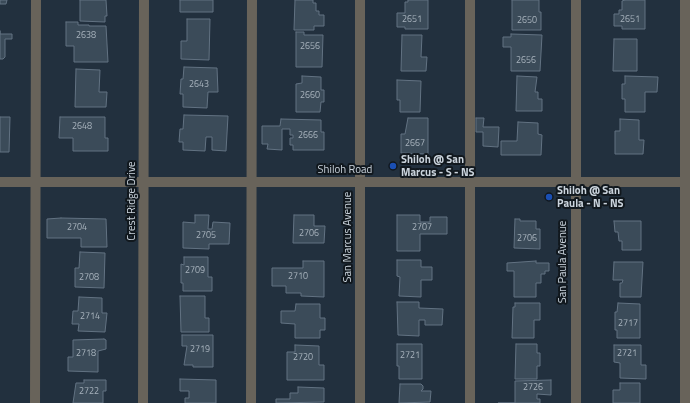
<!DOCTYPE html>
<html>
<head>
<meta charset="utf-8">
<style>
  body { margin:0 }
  canvas { display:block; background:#22303e }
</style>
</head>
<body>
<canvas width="690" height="403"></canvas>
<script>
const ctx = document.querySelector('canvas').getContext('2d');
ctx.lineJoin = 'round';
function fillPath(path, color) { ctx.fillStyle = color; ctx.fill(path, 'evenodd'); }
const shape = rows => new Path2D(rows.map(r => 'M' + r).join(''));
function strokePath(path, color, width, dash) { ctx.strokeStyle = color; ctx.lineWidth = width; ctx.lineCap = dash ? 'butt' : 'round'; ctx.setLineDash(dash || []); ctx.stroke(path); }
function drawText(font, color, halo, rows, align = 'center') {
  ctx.font = font + ' "Titillium Web",sans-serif'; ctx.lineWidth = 4; ctx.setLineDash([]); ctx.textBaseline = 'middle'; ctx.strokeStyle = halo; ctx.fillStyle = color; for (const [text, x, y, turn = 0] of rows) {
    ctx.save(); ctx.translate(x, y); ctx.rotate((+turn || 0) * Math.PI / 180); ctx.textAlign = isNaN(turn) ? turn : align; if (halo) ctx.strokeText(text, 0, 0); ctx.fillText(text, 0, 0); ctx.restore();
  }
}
const building = shape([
  [0,0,7,0,6,4,0,4,0,0],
  [80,0,106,0,107,16,105,16,105,22,80,21,80,0],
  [180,0,213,0,213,12,180,12,180,0],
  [295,0,313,0,313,3,316,3,316,11,319,11,319,15,324,15,324,26,314,26,314,30,294,30,295,0],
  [408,0,428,0,428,29,405,29,405,27,397,27,397,13,405,13,405,2,408,2,408,0],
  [512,0,539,0,539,12,541,12,541,30,512,30,512,0],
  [625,0,645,0,645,29,622,29,622,26,614,26,614,14,619,14,619,10,622,10,622,1,625,0],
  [187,19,210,19,209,60,181,59,181,41,187,41,187,19],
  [66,22,78,22,78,25,89,25,89,26,106,26,108,62,74,62,74,46,66,46,66,22],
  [0,31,0,34,12,34,12,39,5,39,5,57,3,59,0,59,0,31],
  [296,32,304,32,304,35,323,35,322,67,296,67,296,32],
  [511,34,542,35,540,71,511,71,511,47,503,47,503,37,511,37,511,34],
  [402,35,422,35,421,57,427,57,426,71,401,71,402,35],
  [614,39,637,39,637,71,613,71,614,39],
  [184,67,217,68,218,92,208,92,207,108,183,107,183,94,180,94,181,79,183,79,184,67],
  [76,69,100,70,99,92,107,92,106,107,75,107,76,69],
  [302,76,321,77,321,90,324,90,324,102,321,102,320,112,296,112,296,84,302,83,302,76],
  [517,76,537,77,535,92,538,92,538,99,542,99,542,111,516,111,517,76],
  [625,76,658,77,657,92,645,92,645,112,625,112,625,99,622,99,622,84,625,84,625,76],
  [397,80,421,81,420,112,400,112,400,100,397,100,397,80],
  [184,115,228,116,226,151,212,150,212,137,206,137,205,151,183,150,183,142,179,142,180,129,183,129,184,115],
  [0,117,10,117,9,152,0,152,0,117],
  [60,117,105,117,105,138,108,138,108,151,73,151,73,138,59,138,60,117],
  [408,118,428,118,428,154,401,153,401,134,405,134,408,118],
  [476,118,484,118,483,127,499,127,498,147,483,146,483,132,476,132,476,118],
  [281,119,321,120,321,132,324,132,324,150,293,150,293,145,290,145,290,138,293,138,293,135,290,135,290,129,282,129,282,150,267,149,268,144,262,144,262,126,280,126,281,119],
  [620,119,639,120,639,140,644,140,643,154,615,154,615,131,620,131,620,119],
  [518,122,538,123,538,134,542,135,541,155,501,155,501,141,517,141,518,122],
  [195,215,209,215,208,229,212,229,213,222,230,223,229,244,209,244,209,249,183,248,183,222,195,223,195,215],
  [294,215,314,215,314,226,325,226,324,243,293,243,294,215],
  [397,215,420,215,420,222,430,222,430,217,447,217,447,234,420,234,420,251,397,251,397,215],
  [61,218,106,219,107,247,81,247,81,238,47,238,47,219,61,218],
  [515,219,520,219,520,221,536,221,536,229,540,229,540,249,514,248,515,219],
  [614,221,641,221,641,250,622,250,622,241,619,241,618,232,615,232,614,221],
  [80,252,105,253,104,288,75,287,75,268,79,268,80,252],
  [184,257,208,257,208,277,212,277,212,291,183,291,183,283,181,283,181,264,184,265,184,257],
  [397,260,421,260,421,267,432,267,432,280,421,280,421,297,399,296,400,277,397,276,397,260],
  [303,261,324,261,324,297,301,296,301,293,286,293,286,286,272,286,272,268,303,268,303,261],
  [536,261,536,263,549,263,549,271,545,271,545,274,541,274,541,283,536,283,536,297,514,297,514,271,507,271,507,263,536,261],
  [614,262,643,262,641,297,620,297,620,283,622,283,623,280,613,280,614,262],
  [180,296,205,296,205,318,209,318,209,332,181,332,180,296],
  [79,297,102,298,102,313,107,313,105,332,78,331,79,324,72,324,73,311,78,311,79,297],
  [397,302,419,302,419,308,443,309,442,325,425,325,425,320,419,320,419,336,398,335,397,302],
  [515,303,540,303,540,320,534,320,534,338,512,338,513,307,515,307,515,303],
  [618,303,640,304,640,338,617,338,617,330,615,330,615,312,617,312,618,303],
  [296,304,320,304,320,318,325,318,325,330,320,330,320,338,295,338,295,324,281,323,281,311,295,311,296,304],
  [182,335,213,335,213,367,193,367,193,365,184,365,187,346,182,346,182,335],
  [104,339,106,340,106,349,98,351,98,372,68,371,68,357,73,357,73,340,104,339],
  [397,344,422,344,422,379,399,379,399,366,397,366,397,344],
  [516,344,537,344,537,353,540,353,540,366,537,366,537,379,515,379,516,344],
  [295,345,319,346,319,365,324,365,324,380,287,380,287,352,295,352,295,345],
  [614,345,641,345,641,365,646,365,646,379,620,378,620,363,614,362,614,345],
  [180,379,216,380,216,403,185,403,185,398,189,398,189,391,180,391,180,379],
  [84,380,106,380,106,391,103,391,103,403,73,403,76,383,84,383,84,380],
  [551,380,551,395,537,394,537,399,540,399,540,403,498,403,515,403,515,381,551,380],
  [620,383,640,383,640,403,613,403,613,390,620,390,620,383],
  [400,384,421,384,423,386,423,389,421,391,431,391,430,402,399,403,400,384],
  [298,387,324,388,324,402,276,403,276,399,290,399,290,393,298,393,298,387]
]);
fillPath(building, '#3b4b59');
strokePath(building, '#627282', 1);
strokePath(shape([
  [685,0,685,403],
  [0,182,690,182],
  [35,403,36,0],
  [143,403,144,0],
  [251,403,252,0],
  [360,403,360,0],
  [470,403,470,0],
  [576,403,576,0]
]), '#68635a', 10);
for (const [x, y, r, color] of [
  [393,166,4,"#1a4fb4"],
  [549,197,4,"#1a4fb4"]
]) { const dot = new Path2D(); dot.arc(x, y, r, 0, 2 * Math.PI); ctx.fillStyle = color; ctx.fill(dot); strokePath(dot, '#11181e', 1.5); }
drawText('9px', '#a7b2bc', null, [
  ["2651",412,20],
  ["2651",630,20],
  ["2650",527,21],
  ["2638",86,36],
  ["2656",310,47],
  ["2656",526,61],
  ["2643",199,85],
  ["2660",310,96],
  ["2648",82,127],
  ["2666",308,136],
  ["2667",415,144],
  ["2704",77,228],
  ["2707",422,228],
  ["2706",309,234],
  ["2705",206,236],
  ["2706",527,239],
  ["2709",195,271],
  ["2710",298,277],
  ["2708",89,278],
  ["2714",90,317],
  ["2717",628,324],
  ["2719",200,350],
  ["2718",86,354],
  ["2721",627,354],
  ["2721",410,356],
  ["2720",303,358],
  ["2726",533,388],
  ["2722",89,392]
]);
drawText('bold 11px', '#cbd4dd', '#11181e', [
  ["Shiloh @ San",401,160],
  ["Marcus - S - NS",401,173],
  ["Shiloh @ San",557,191],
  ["Paula - N - NS",557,204]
], 'left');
drawText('11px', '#cbd4dd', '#11181e', [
  ["Shiloh Road",345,170],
  ["Crest Ridge Drive",132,201,-90],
  ["San Marcus Avenue",348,237,-90],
  ["San Paula Avenue",563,262,-90]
]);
</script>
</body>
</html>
